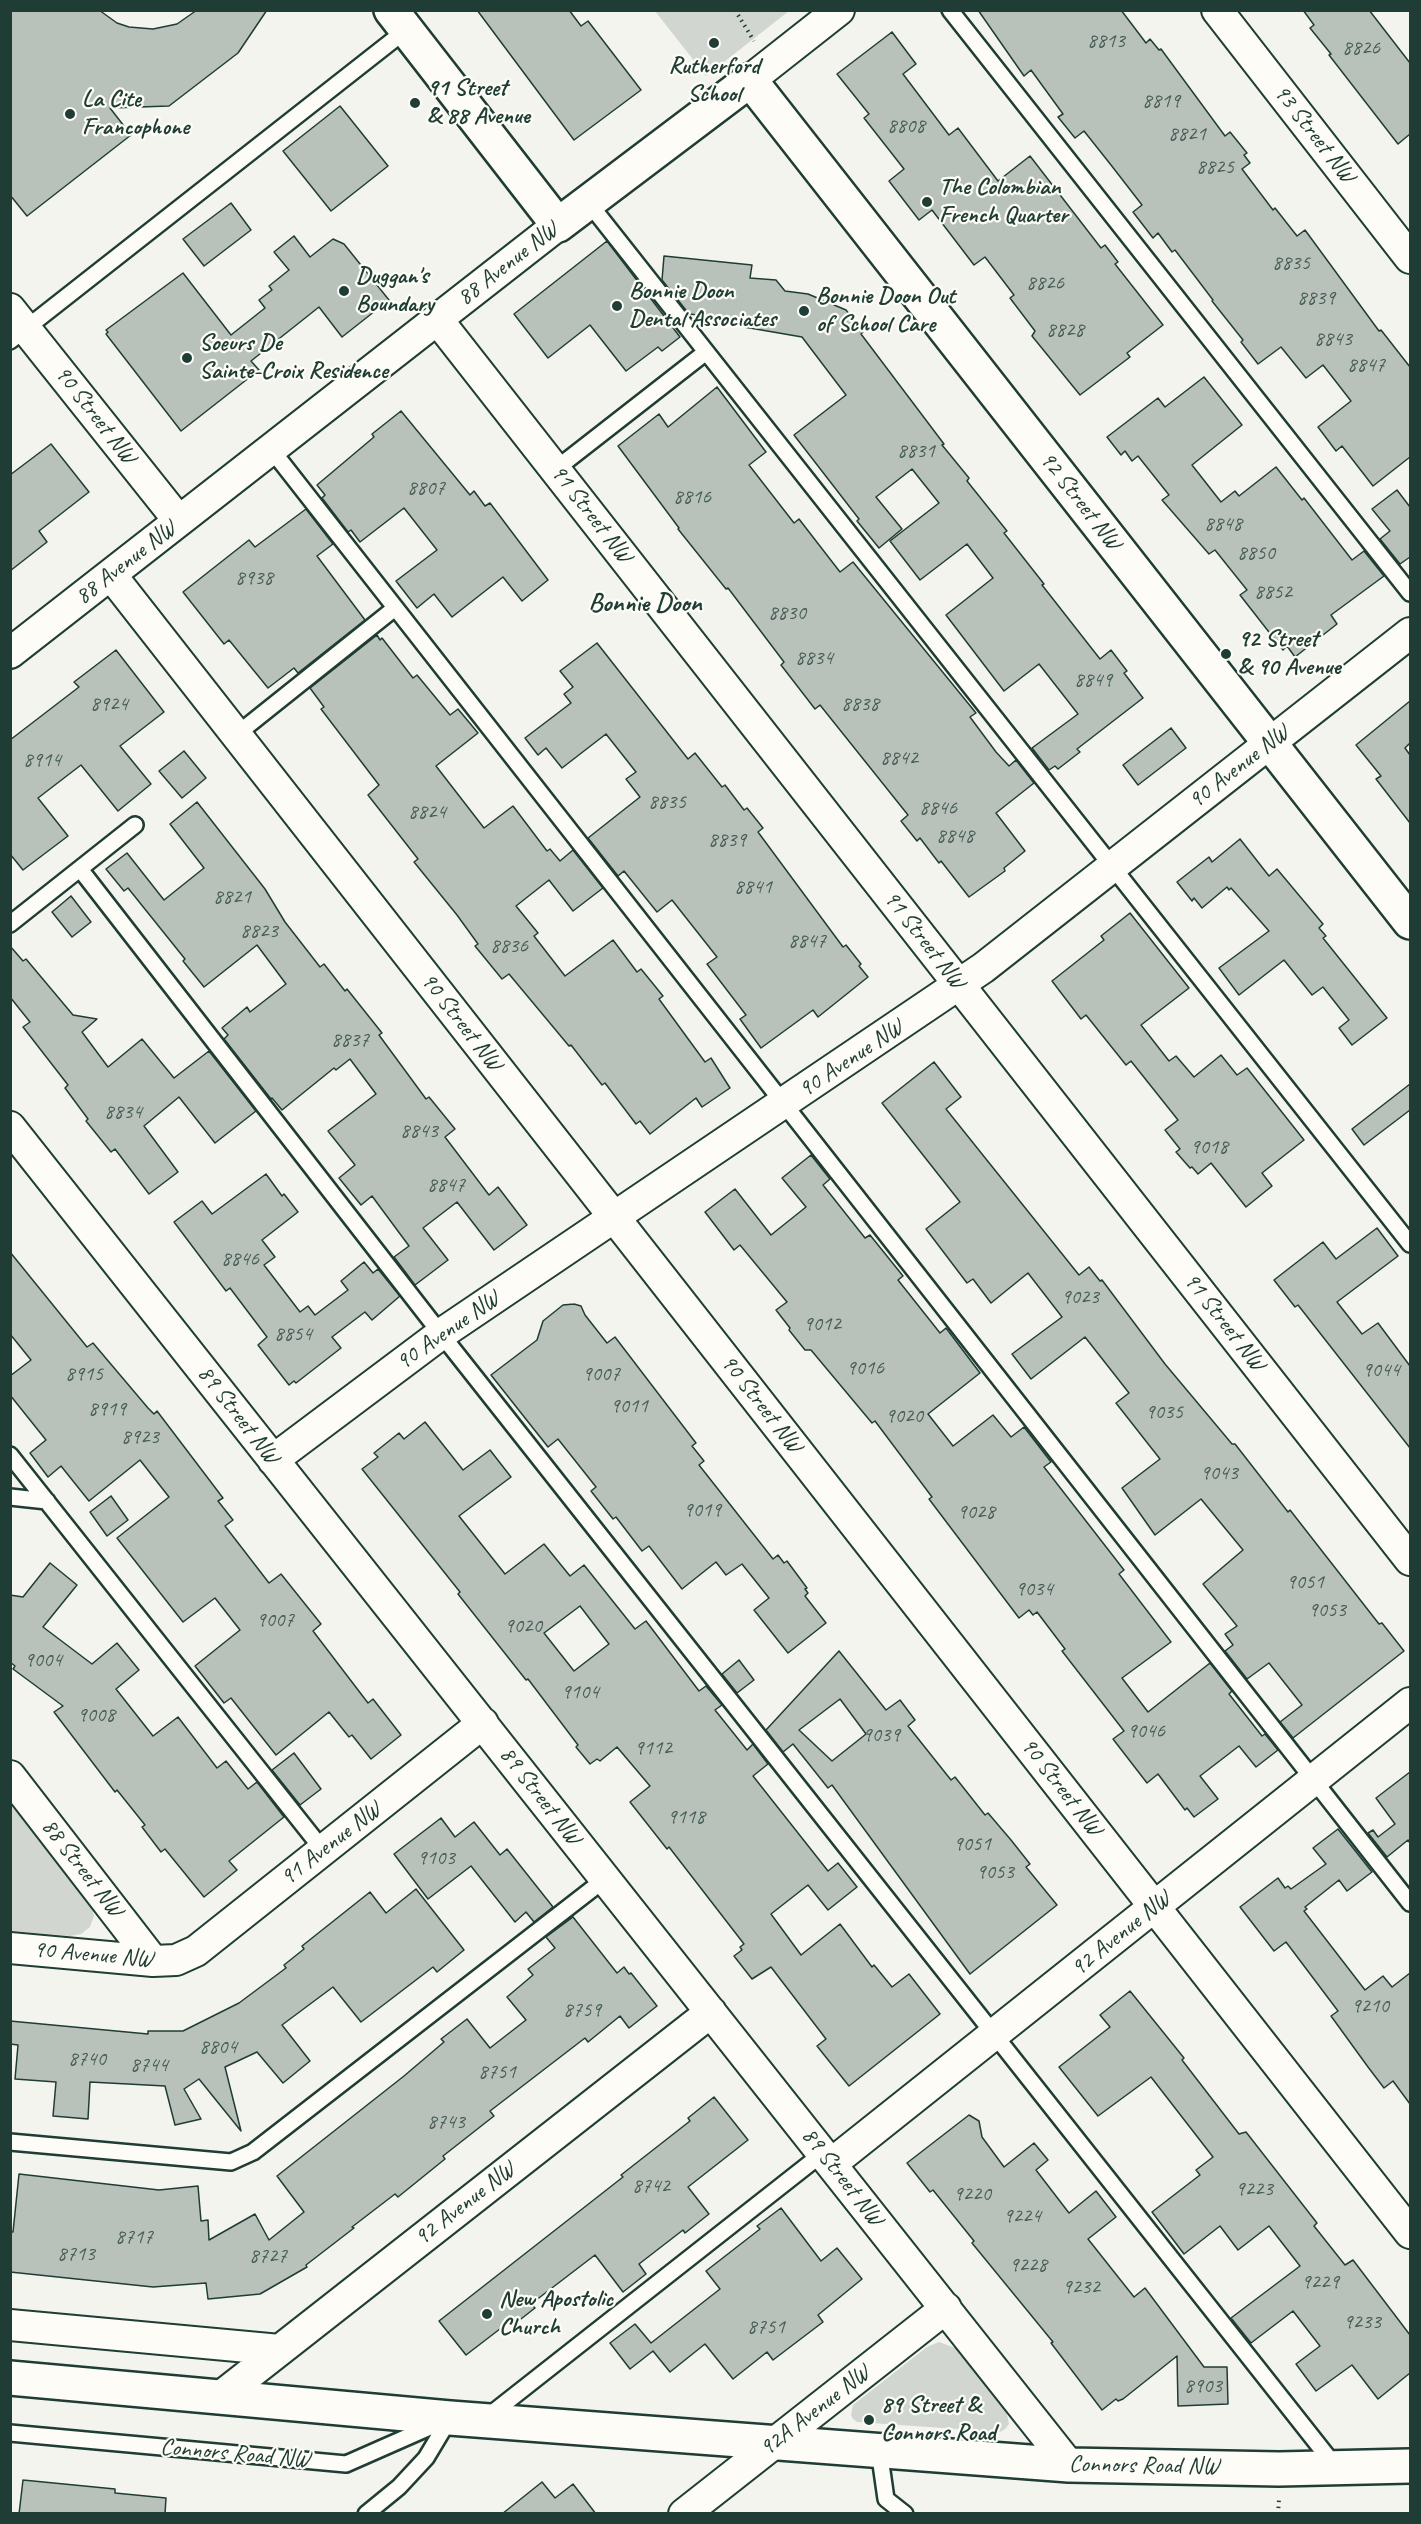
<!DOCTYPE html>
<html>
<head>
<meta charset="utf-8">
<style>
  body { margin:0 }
  #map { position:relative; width:1421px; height:2524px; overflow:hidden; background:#f4f4ef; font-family:Caveat,sans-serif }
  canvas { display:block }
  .frame { position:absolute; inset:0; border:12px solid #1f3d34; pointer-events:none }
</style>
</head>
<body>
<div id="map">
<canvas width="1421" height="2524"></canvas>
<div class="frame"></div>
</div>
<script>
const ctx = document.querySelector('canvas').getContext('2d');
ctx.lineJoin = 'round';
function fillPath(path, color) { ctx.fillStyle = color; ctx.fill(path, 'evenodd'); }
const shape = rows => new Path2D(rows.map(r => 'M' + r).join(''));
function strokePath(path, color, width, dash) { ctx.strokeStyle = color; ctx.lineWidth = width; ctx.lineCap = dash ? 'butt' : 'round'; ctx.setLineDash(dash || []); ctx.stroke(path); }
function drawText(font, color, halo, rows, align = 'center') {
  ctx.font = font + ' Caveat,sans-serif'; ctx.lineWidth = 4.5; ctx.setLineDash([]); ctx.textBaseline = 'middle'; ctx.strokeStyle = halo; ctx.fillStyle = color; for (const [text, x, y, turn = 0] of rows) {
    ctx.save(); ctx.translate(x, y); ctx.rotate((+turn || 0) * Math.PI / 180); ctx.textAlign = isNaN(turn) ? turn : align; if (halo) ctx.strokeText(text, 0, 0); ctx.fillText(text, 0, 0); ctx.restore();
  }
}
fillPath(shape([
  [655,11,654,11,789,11,706,76],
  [10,1800,92,1905,94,1916,90,1927,81,1934,70,1936,11,1931],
  [939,2342,958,2349,1006,2410,1009,2424,1005,2429,1000,2432,857,2422,853,2419,851,2415,853,2405,927,2347]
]), '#d1d6d1');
const building = shape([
  [10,10,99,10,117,23,129,27,153,29,177,24,197,10,267,10,238,53,169,106,110,108,131,135,27,216,10,195,10,10],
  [477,10,569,10,581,26,588,21,641,90,574,140,477,10],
  [978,10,1121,10,1146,43,1150,39,1159,50,1161,49,1225,136,1230,132,1247,153,1244,155,1250,163,1242,169,1273,210,1275,208,1297,236,1305,230,1379,331,1381,330,1410,367,1410,457,1373,486,1342,446,1336,451,1318,427,1351,401,1323,365,1306,378,1281,347,1258,364,1241,342,1243,340,1212,301,1213,300,1175,250,1172,252,1158,233,1153,238,1133,212,1142,205,1111,165,1084,131,1075,138,1058,117,1063,114,1031,70,1024,76,978,10],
  [1303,10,1369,10,1410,63,1410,134,1398,144,1329,55,1331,54,1310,28,1314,25,1303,10],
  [892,32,916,64,903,74,949,135,958,128,998,181,1030,156,1101,248,1105,245,1118,262,1115,264,1163,325,1127,353,1130,357,1080,395,1032,336,1035,331,1010,298,1014,295,985,257,974,265,932,210,919,220,889,181,904,169,864,118,869,114,837,74,892,32],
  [340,106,388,166,331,211,283,151,340,106],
  [231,203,251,230,204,266,183,239,231,203],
  [294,236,310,257,333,239,344,244,389,300,342,337,319,307,251,361,259,370,181,431,106,334,108,332,106,330,183,273,231,335,265,308,259,300,272,290,269,286,289,270,274,252,294,236],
  [607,241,680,337,662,351,658,347,626,371,590,325,548,358,514,314,607,241],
  [664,256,752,265,750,278,776,280,785,291,808,294,846,310,863,332,861,334,944,444,942,445,969,478,967,481,1007,531,1004,533,1044,584,1042,585,1100,659,1111,650,1127,671,1124,673,1143,698,1077,749,1080,752,1058,769,1055,766,1049,770,1032,748,1078,714,1039,664,1004,691,946,615,993,578,967,544,920,580,890,541,939,503,912,469,876,497,902,529,879,548,857,521,859,519,794,435,846,395,802,337,744,327,744,320,689,314,662,280,664,256],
  [1204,377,1242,425,1192,465,1221,502,1235,491,1239,496,1276,467,1302,500,1304,498,1352,560,1364,551,1384,576,1331,615,1337,624,1295,657,1287,646,1283,650,1240,595,1247,590,1215,550,1209,554,1162,500,1169,495,1138,456,1132,461,1125,451,1121,455,1107,437,1158,398,1165,407,1204,377],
  [717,387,766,452,749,465,794,523,799,519,840,572,853,562,976,713,970,717,996,752,1009,766,1016,760,1034,783,996,813,1025,851,1004,868,1005,871,969,897,941,861,939,863,920,838,917,841,901,821,908,815,820,705,815,709,781,665,784,662,728,588,726,589,678,529,679,528,618,446,659,414,668,427,717,387],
  [401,411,470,495,474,491,485,506,490,503,548,580,522,601,503,577,452,617,434,594,417,608,396,581,437,550,404,508,360,542,351,530,348,532,322,498,325,495,317,485,374,437,372,434,401,411],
  [51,444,89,492,39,531,47,542,10,571,10,475,51,444],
  [1397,490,1410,507,1410,557,1400,564,1380,539,1390,531,1372,509,1397,490],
  [306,509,333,544,317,556,365,620,298,673,294,668,268,688,229,640,224,644,183,592,249,540,255,547,306,509],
  [377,635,380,640,382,638,413,678,417,675,450,715,458,709,478,733,436,766,484,828,513,806,547,851,550,849,560,861,573,850,603,888,573,911,549,880,516,906,538,933,534,936,565,976,613,940,637,972,641,969,663,996,659,999,705,1062,711,1058,730,1088,702,1107,696,1098,650,1134,640,1121,636,1124,605,1083,602,1085,571,1045,569,1046,509,974,502,979,475,946,478,944,457,915,414,862,418,859,368,795,379,785,321,709,324,707,310,688,377,635],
  [597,643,688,759,695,753,722,787,725,785,744,810,747,808,763,828,758,832,843,947,846,945,861,964,859,966,868,977,818,1017,813,1010,761,1048,740,1019,746,1015,707,964,717,957,672,900,657,912,624,871,618,876,588,838,640,797,626,779,636,772,606,734,562,768,546,748,538,755,525,738,571,703,564,694,573,687,560,671,597,643],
  [116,650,164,712,120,746,151,784,118,811,81,765,38,798,68,836,23,870,10,854,10,740,79,687,74,682,116,650],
  [1410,701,1410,743,1405,748,1410,755,1410,823,1376,779,1381,776,1356,745,1410,701],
  [1171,728,1186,748,1138,785,1123,765,1171,728],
  [184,751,206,778,182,798,159,771,184,751],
  [197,802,265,889,285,922,320,967,324,964,345,991,347,989,382,1033,379,1035,426,1099,429,1097,455,1129,445,1137,489,1195,498,1187,527,1225,494,1250,457,1202,423,1228,448,1260,415,1285,394,1257,409,1246,372,1196,361,1205,339,1178,355,1165,328,1131,376,1094,350,1059,336,1070,334,1068,282,1110,272,1098,271,1099,224,1039,228,1035,222,1028,247,1007,250,1012,286,984,257,945,204,987,183,961,185,959,128,888,124,891,106,869,127,853,164,900,204,868,170,824,197,802],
  [1240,839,1269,876,1277,869,1323,924,1319,928,1326,936,1323,938,1387,1018,1352,1045,1339,1028,1349,1020,1323,987,1312,995,1284,960,1239,995,1219,968,1269,931,1231,888,1229,890,1227,887,1202,908,1194,898,1192,901,1177,882,1209,857,1212,862,1240,839],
  [71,896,91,922,72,937,52,912,71,896],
  [1130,913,1189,988,1141,1025,1169,1061,1176,1056,1194,1077,1221,1055,1237,1075,1247,1068,1304,1140,1262,1173,1272,1186,1246,1207,1211,1163,1198,1174,1192,1167,1190,1168,1176,1152,1180,1149,1165,1130,1178,1120,1131,1061,1126,1065,1086,1015,1081,1019,1052,981,1104,940,1101,936,1130,913],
  [10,946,23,961,26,959,73,1015,97,1019,82,1032,108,1067,142,1039,174,1078,209,1051,256,1111,215,1143,179,1097,144,1126,178,1172,149,1194,115,1149,111,1152,86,1121,88,1119,65,1088,68,1085,23,1027,30,1022,10,997,10,946],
  [934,1062,961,1097,946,1109,982,1154,1079,1275,1089,1267,1100,1281,1102,1280,1165,1364,1232,1444,1235,1444,1288,1512,1290,1510,1379,1624,1382,1623,1404,1651,1293,1738,1280,1722,1302,1705,1269,1663,1247,1679,1225,1651,1233,1645,1225,1634,1237,1626,1203,1584,1243,1550,1201,1499,1155,1535,1122,1488,1160,1459,1116,1403,1129,1393,1085,1337,1031,1379,1012,1354,1062,1317,1028,1273,991,1303,973,1279,967,1283,926,1229,960,1202,882,1103,934,1062],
  [1410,1084,1410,1110,1364,1145,1352,1129,1410,1084],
  [811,1155,830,1179,823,1185,865,1238,870,1235,903,1276,898,1280,940,1333,946,1328,980,1373,928,1414,953,1446,993,1415,1011,1437,1024,1427,1051,1462,1044,1467,1124,1570,1119,1574,1171,1642,1122,1678,1148,1712,1210,1663,1232,1691,1229,1694,1262,1736,1265,1734,1278,1750,1256,1767,1239,1746,1200,1776,1218,1799,1194,1817,1187,1808,1185,1810,1158,1774,1147,1783,1113,1739,1124,1731,1062,1651,1065,1649,1037,1612,1033,1615,1029,1610,1019,1618,929,1499,932,1497,875,1421,872,1423,811,1350,805,1350,789,1330,790,1328,776,1310,787,1302,740,1245,734,1250,705,1212,735,1189,771,1235,806,1207,782,1178,811,1155],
  [266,1174,282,1196,284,1194,298,1212,262,1240,275,1257,264,1265,300,1312,308,1306,315,1315,348,1290,341,1281,364,1262,373,1273,378,1269,400,1296,372,1320,365,1312,332,1337,341,1348,296,1383,294,1381,289,1385,258,1345,267,1337,230,1288,226,1291,174,1222,202,1201,212,1214,266,1174],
  [1377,1228,1398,1256,1337,1302,1362,1334,1378,1323,1410,1366,1410,1448,1298,1305,1295,1307,1274,1280,1323,1242,1336,1259,1377,1228],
  [10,1252,87,1347,93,1343,148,1408,154,1414,157,1411,223,1498,218,1501,233,1520,225,1526,269,1583,281,1574,321,1624,313,1631,368,1703,373,1699,401,1735,371,1759,352,1735,349,1737,329,1712,276,1755,231,1698,224,1703,195,1666,240,1630,215,1598,183,1622,117,1538,169,1497,140,1460,89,1501,61,1466,48,1477,30,1453,46,1440,10,1395,10,1376,31,1360,10,1334,10,1252],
  [574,1304,581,1306,585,1315,607,1343,615,1337,696,1443,692,1446,704,1461,699,1465,773,1559,778,1555,784,1563,787,1561,807,1588,805,1589,808,1593,805,1596,826,1623,788,1653,754,1610,769,1598,742,1564,726,1575,716,1562,682,1589,649,1546,642,1551,616,1517,613,1519,591,1491,596,1487,558,1439,548,1447,491,1375,537,1340,543,1321,563,1305,574,1304],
  [425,1422,463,1470,490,1450,511,1477,459,1516,505,1574,544,1544,570,1576,584,1565,635,1629,646,1621,699,1691,706,1686,722,1705,715,1710,747,1750,753,1744,768,1764,753,1776,828,1871,838,1863,857,1887,828,1910,808,1885,771,1914,801,1955,840,1924,872,1967,874,1965,892,1987,909,1974,940,2014,849,2086,817,2046,826,2039,771,1967,752,1979,734,1956,742,1950,740,1947,744,1944,669,1847,667,1849,630,1802,650,1786,617,1747,600,1761,597,1759,590,1764,576,1747,578,1745,528,1679,526,1680,458,1594,460,1592,362,1469,378,1457,374,1453,399,1433,404,1439,425,1422],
  [580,1606,609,1644,574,1671,544,1633,580,1606],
  [111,1496,128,1520,107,1536,90,1512,111,1496],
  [50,1563,77,1585,43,1627,92,1664,117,1643,139,1670,116,1689,153,1736,178,1717,217,1768,226,1761,248,1789,257,1782,284,1817,229,1861,237,1870,204,1897,165,1849,161,1852,142,1827,145,1825,117,1790,115,1792,54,1712,63,1706,13,1669,15,1666,10,1662,10,1595,23,1597,50,1563],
  [839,1651,886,1710,900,1700,915,1720,908,1726,951,1780,955,1777,985,1815,988,1813,1011,1840,1030,1864,1026,1867,1057,1905,970,1974,832,1785,828,1788,793,1744,783,1752,766,1730,839,1651],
  [840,1699,866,1734,832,1761,799,1730,840,1699],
  [739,1660,754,1680,737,1693,722,1674,739,1660],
  [294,1753,321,1789,300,1805,272,1770,294,1753],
  [1410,1772,1410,1843,1408,1840,1387,1857,1368,1833,1373,1830,1378,1837,1395,1824,1376,1798,1410,1772],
  [441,1818,455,1837,474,1822,500,1855,507,1849,553,1907,534,1922,526,1912,515,1922,471,1866,428,1899,394,1854,441,1818],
  [1338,1829,1372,1872,1347,1891,1339,1880,1305,1907,1307,1909,1304,1911,1365,1990,1383,1976,1392,1987,1410,1973,1410,2104,1393,2081,1384,2088,1368,2067,1331,2016,1338,2011,1286,1942,1274,1951,1240,1907,1278,1878,1285,1888,1288,1886,1291,1889,1326,1864,1313,1848,1338,1829],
  [416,1889,464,1950,437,1972,433,1967,361,2022,333,1987,282,2025,310,2061,283,2083,257,2052,225,2067,241,2131,199,2079,184,2089,201,2119,175,2125,165,2086,90,2082,88,2119,53,2116,56,2082,15,2079,18,2045,10,2044,10,2021,148,2034,148,2031,183,2031,239,2003,286,1968,284,1965,304,1949,302,1946,370,1892,386,1913,416,1889],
  [573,1917,617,1973,624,1967,629,1974,631,1973,657,2006,629,2028,620,2016,588,2042,585,2038,490,2111,494,2116,443,2156,445,2159,398,2197,395,2194,352,2227,354,2228,306,2265,307,2267,260,2294,208,2299,206,2283,153,2287,10,2272,10,2232,13,2232,19,2174,159,2190,198,2186,201,2221,208,2220,209,2240,255,2214,269,2240,304,2212,277,2176,404,2076,444,2042,441,2039,467,2019,490,2048,526,2020,507,1997,533,1975,528,1969,555,1948,546,1937,573,1917],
  [1130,1991,1184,2058,1182,2060,1239,2134,1246,2132,1317,2223,1314,2226,1345,2265,1353,2260,1410,2335,1410,2373,1378,2399,1352,2365,1316,2391,1296,2364,1320,2346,1293,2311,1251,2343,1231,2318,1300,2266,1269,2226,1238,2250,1220,2226,1184,2254,1152,2212,1200,2175,1196,2170,1213,2157,1151,2077,1098,2116,1059,2067,1110,2027,1100,2015,1130,1991],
  [714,2097,748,2140,688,2187,709,2214,685,2233,683,2230,639,2264,646,2274,623,2292,595,2255,531,2304,535,2308,512,2326,509,2322,466,2355,439,2321,623,2177,621,2175,690,2121,688,2118,714,2097],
  [969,2115,979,2121,982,2137,1004,2167,1034,2143,1048,2160,1036,2170,1069,2213,1096,2191,1116,2217,1088,2239,1134,2297,1145,2288,1204,2367,1227,2367,1228,2404,1178,2406,1177,2356,1123,2399,1118,2401,1116,2399,1102,2410,1051,2343,1053,2342,972,2243,974,2241,933,2190,930,2192,907,2163,969,2115],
  [781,2208,821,2261,837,2248,862,2279,818,2315,823,2322,773,2360,767,2352,733,2379,705,2344,670,2372,653,2351,630,2369,610,2343,635,2324,651,2343,720,2289,706,2271,760,2229,757,2226,781,2208],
  [23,2480,115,2489,115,2493,166,2498,165,2514,19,2514,23,2480],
  [542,2482,555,2498,573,2484,596,2514,502,2514,542,2482]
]);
fillPath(building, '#b9c1bb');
strokePath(building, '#1f3d34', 1.5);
const lane = shape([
  [950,10,1410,593],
  [588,202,1410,1244],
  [10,341,406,30],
  [271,449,1410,1903],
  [556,469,706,352],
  [236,735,395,608],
  [80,869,441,1334,1335,2466],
  [10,924,135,825],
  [10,1455,323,1850],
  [10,1497,47,1501],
  [10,2142,231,2162,253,2152,605,1879],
  [486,2418,823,2153],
  [10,2433,346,2464,439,2423],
  [879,2450,886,2499,905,2514],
  [366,2514,399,2487,426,2458,450,2418]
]);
const street = shape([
  [1217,10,1410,258],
  [750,80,839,10],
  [10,309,179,521],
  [437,319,1410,1560],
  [111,575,1410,2233],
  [10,653,558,225],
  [10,1127,1069,2465],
  [273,1460,441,1334,983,968,1410,633],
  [10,1776,153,1961],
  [10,1948,153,1961,176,1960,196,1951,483,1723],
  [831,2164,1410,1703],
  [10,2325,280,2350],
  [220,2397,711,2012],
  [684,2514,946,2308]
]);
const secondary = shape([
  [391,10,558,225,750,80,1410,922],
  [10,2378,450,2418,1069,2465,1279,2469,1410,2466]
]);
strokePath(lane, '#1f3d34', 20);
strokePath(street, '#1f3d34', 34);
strokePath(secondary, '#1f3d34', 38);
strokePath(shape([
  [735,10,754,41],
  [1278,2514,1279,2499]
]), '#1f3d34', 4, [1.5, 4.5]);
strokePath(lane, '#fdfcf7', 15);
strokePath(street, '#fdfcf7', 30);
strokePath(secondary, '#fdfcf7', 33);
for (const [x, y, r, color] of [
  [714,43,6,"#1f3d34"],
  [415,103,6,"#1f3d34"],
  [70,114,6,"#1f3d34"],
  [927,202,6,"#1f3d34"],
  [344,291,6,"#1f3d34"],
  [617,306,6,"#1f3d34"],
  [804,311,6,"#1f3d34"],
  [187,358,6,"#1f3d34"],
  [1226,654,6,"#1f3d34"],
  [487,2314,6,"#1f3d34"],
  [869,2420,6,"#1f3d34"]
]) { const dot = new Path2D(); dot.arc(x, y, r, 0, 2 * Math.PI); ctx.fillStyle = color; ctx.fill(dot); strokePath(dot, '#fdfcf7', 2); }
drawText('21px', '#465e56', null, [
  ["8813",1106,41],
  ["8826",1361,48],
  ["8819",1161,101],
  ["8808",906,126],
  ["8821",1187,134],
  ["8825",1215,167],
  ["8835",1291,263],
  ["8826",1045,283],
  ["8839",1316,298],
  ["8828",1065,330],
  ["8843",1333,339],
  ["8847",1366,365],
  ["8831",916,451],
  ["8807",426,488],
  ["8816",692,497],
  ["8848",1223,524],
  ["8850",1256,553],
  ["8938",254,578],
  ["8852",1273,592],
  ["8830",787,613],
  ["8834",814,658],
  ["8849",1093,680],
  ["8924",109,704],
  ["8838",860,704],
  ["8842",899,758],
  ["8914",42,760],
  ["8835",667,802],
  ["8846",938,808],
  ["8824",427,812],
  ["8848",955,836],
  ["8839",727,840],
  ["8841",753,887],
  ["8821",232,897],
  ["8823",259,931],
  ["8847",807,941],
  ["8836",509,946],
  ["8837",350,1040],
  ["8834",123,1112],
  ["8843",419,1131],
  ["9018",1209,1147],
  ["8847",446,1185],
  ["8846",240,1259],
  ["9023",1080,1297],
  ["9012",822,1324],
  ["8854",293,1334],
  ["9016",865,1368],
  ["9044",1381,1370],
  ["8915",84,1374],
  ["9007",601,1374],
  ["9011",629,1406],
  ["8919",107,1409],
  ["9035",1164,1412],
  ["9020",904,1416],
  ["8923",140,1437],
  ["9043",1219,1473],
  ["9019",702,1510],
  ["9028",976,1512],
  ["9051",1305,1582],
  ["9034",1034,1589],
  ["9053",1327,1610],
  ["9007",275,1620],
  ["9020",523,1626],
  ["9004",43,1660],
  ["9104",580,1692],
  ["9008",96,1715],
  ["9046",1146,1731],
  ["9039",881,1735],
  ["9112",653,1748],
  ["9118",686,1817],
  ["9051",972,1844],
  ["9103",436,1858],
  ["9053",995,1872],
  ["9210",1370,2006],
  ["8759",582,2010],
  ["8804",218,2047],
  ["8740",87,2059],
  ["8744",149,2065],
  ["8751",497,2072],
  ["8743",446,2122],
  ["8742",651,2186],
  ["9223",1254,2189],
  ["9220",972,2194],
  ["9224",1022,2216],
  ["8717",134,2237],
  ["8713",76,2254],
  ["8727",268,2256],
  ["9228",1028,2265],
  ["9229",1320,2282],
  ["9232",1081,2287],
  ["9233",1362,2322],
  ["8751",766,2327],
  ["8903",1203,2386]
]);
drawText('bold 24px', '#1f3d34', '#fdfcf7', [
  ["Rutherford",714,67,"center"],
  ["School",714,95,"center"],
  ["91 Street",427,89],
  ["& 88 Avenue",427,117],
  ["La Cite",82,100],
  ["Francophone",82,128],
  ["The Colombian",939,188],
  ["French Quarter",939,216],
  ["Duggan's",356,277],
  ["Boundary",356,305],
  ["Bonnie Doon",629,292],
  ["Dental Associates",629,320],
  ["Bonnie Doon Out",816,297],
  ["of School Care",816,325],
  ["Soeurs De",199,344],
  ["Sainte-Croix Residence",199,372],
  ["92 Street",1238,640],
  ["& 90 Avenue",1238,668],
  ["New Apostolic",499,2300],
  ["Church",499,2328],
  ["89 Street &",881,2406],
  ["Connors Road",881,2434]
], 'left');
drawText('24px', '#1f3d34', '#fdfcf7', [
  ["93 Street NW",1314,134,52],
  ["88 Avenue NW",508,264,-38],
  ["90 Street NW",95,415,52],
  ["92 Street NW",1080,501,52],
  ["91 Street NW",591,514,52],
  ["88 Avenue NW",126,563,-38],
  ["90 Avenue NW",1239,767,-38],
  ["91 Street NW",924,940,52],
  ["90 Street NW",461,1022,52],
  ["90 Avenue NW",851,1059,-34],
  ["91 Street NW",1224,1322,52],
  ["90 Avenue NW",448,1331,-35],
  ["90 Street NW",761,1404,52],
  ["89 Street NW",238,1415,52],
  ["90 Street NW",1061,1787,52],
  ["89 Street NW",540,1796,52],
  ["91 Avenue NW",331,1844,-38],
  ["88 Street NW",82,1868,52],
  ["92 Avenue NW",1121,1934,-39],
  ["90 Avenue NW",93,1955,5],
  ["89 Street NW",842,2177,52],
  ["92 Avenue NW",465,2204,-38],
  ["92A Avenue NW",815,2411,-38],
  ["Connors Road NW",235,2454,5],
  ["Connors Road NW",1144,2466,1]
]);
drawText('bold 26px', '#1f3d34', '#fdfcf7', [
  ["Bonnie Doon",645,604]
]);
</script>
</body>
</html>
